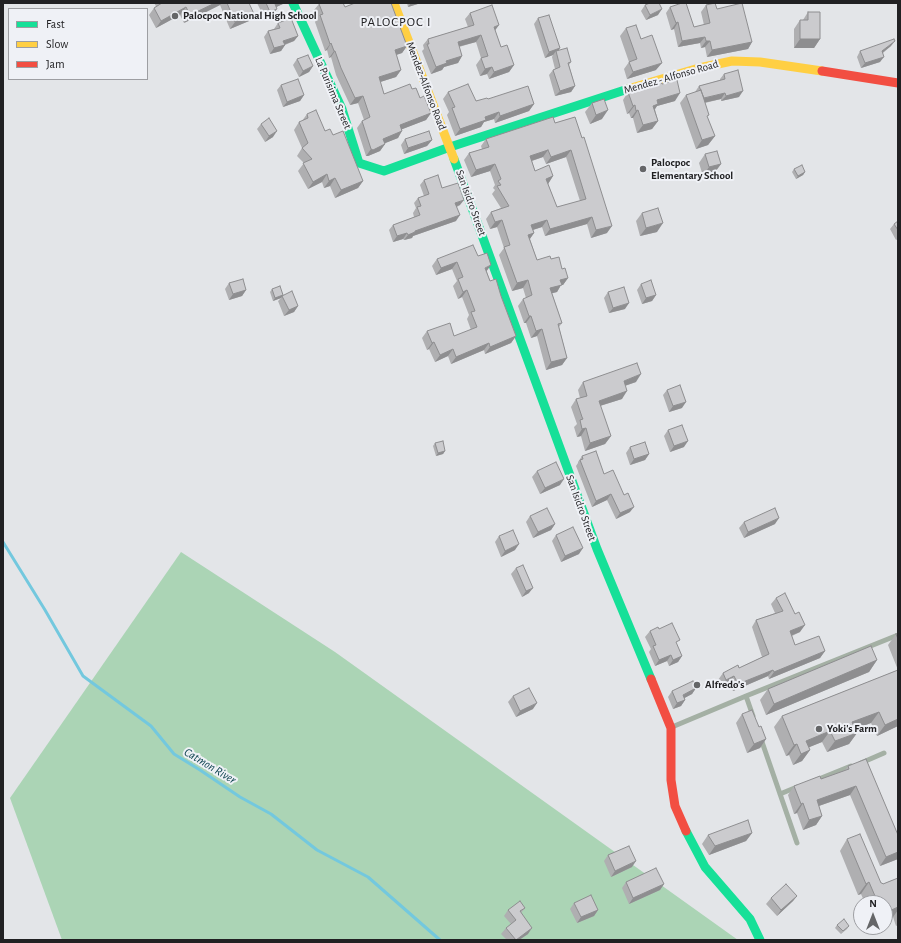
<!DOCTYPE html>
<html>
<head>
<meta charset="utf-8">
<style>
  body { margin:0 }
  #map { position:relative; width:901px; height:943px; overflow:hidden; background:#e3e5e8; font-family:"Alegreya Sans",sans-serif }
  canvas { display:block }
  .frame { position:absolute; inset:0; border:4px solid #212123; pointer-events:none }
  .legend { position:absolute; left:8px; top:8px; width:140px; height:72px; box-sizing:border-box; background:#eff1f6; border:1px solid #9d9ea2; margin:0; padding:5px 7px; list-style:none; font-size:12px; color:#212123 }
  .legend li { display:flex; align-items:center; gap:8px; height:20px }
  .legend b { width:20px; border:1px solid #9d9ea2 }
  .north { position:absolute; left:853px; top:895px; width:40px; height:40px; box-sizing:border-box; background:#eff1f6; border:1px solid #9d9ea2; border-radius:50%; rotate:0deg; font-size:11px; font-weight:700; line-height:16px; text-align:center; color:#212123 }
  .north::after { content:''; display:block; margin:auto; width:14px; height:18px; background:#656668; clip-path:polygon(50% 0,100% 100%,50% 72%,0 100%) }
</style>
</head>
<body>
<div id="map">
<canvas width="901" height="943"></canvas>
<div class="frame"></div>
<ul class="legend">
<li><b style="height:5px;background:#16e098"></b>Fast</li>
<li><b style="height:5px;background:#ffcf43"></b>Slow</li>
<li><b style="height:5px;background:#f24e42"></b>Jam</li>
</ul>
<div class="north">N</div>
</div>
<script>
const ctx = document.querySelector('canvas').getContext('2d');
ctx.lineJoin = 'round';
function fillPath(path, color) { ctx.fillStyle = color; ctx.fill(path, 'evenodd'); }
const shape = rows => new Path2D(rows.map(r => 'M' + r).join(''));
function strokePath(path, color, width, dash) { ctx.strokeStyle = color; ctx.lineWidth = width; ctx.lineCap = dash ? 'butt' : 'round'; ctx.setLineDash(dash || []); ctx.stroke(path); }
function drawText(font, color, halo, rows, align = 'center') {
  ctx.font = font + ' "Alegreya Sans",sans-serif'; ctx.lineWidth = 4; ctx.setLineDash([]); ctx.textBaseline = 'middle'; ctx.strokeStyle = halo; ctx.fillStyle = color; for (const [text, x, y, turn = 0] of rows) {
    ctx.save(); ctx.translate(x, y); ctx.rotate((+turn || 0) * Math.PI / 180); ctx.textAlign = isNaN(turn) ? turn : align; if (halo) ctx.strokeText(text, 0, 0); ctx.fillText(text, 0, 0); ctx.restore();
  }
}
fillPath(shape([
  [181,552,335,652,738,940,62,940,10,798]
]), '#abd4b5');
strokePath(shape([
  [3,542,45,610,83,676,151,726,174,754,200,770,240,797,271,814,317,850,368,877,440,940]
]), '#73c8de', 3);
strokePath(shape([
  [746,696,753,716],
  [672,727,746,696,898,635],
  [761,739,797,843],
  [861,763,884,753],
  [814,781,851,766],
  [780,794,797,787]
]), '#a4b0a4', 5);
strokePath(shape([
  [293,3,342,109,359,163,384,171,450,147,628,89],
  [454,159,597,549,651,679],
  [686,831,705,867,750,919,760,940]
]), '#16e098', 9);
strokePath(shape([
  [394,3,454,159],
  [628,89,699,68,732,61,760,62,822,71]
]), '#ffcf43', 9);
strokePath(shape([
  [822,71,898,83],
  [651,679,671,728,671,780,675,806,686,831]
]), '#f24e42', 9);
fillPath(shape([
  [154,3,249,3,249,21,230,29,220,5,184,23,180,15,156,28,149,15,154,8,156,6],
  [257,3,285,3,276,7,272,15,265,19],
  [407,3,421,3,408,7],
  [319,4,345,7,407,46,402,53,396,55,401,70,396,77,380,82,384,94,412,89,420,98,431,113,426,120,402,129,398,138,385,143,385,144,380,151,368,156,366,156,357,128,362,121,364,120,358,103,350,105,336,75,331,57,329,58,327,50,325,51,324,48,315,22,317,19,314,10],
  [645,5,658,15,646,20,641,11],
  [706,5,717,9,752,42,748,49,707,57,705,47,701,48,700,43,678,47,674,29,671,30,666,13,670,7,694,27,704,25,701,12],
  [808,12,820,39,814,48,794,48,794,29,800,20,803,20],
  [470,13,495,30,501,47,514,65,509,72,489,79,487,74,480,76,476,65,481,58,476,42,459,47,462,56,458,63,444,67,442,70,431,74,422,51,424,49,423,45,428,39,468,27,465,19],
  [538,18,559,50,571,62,569,65,575,86,571,92,555,96,549,75,553,70,555,69,552,57,553,55,545,58,534,24],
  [278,23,298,36,294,41,285,45,281,51,270,54,264,37,268,31,274,29],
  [626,28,641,39,656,70,627,79,624,69,629,62,620,36],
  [891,46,883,53,880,62,861,68,857,57,860,51],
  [297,59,313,66,309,72,299,77,293,65],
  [724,74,739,97,721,101,721,99,705,103,707,117,715,136,708,145,696,149,680,103,686,95,695,92,699,86,720,80,720,79],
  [662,84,675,101,657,106,655,109,658,121,652,129,637,133,633,118,631,118,629,113,627,114,623,100,628,92],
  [281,85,304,95,300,101,283,107,277,90],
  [448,92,476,101,488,99,534,104,529,111,495,123,494,119,484,122,481,127,455,136,447,115,449,112,443,99],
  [592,103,602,119,590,124,585,112],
  [307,114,325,131,333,135,363,181,358,188,335,198,330,186,324,188,322,182,308,189,298,171,304,163,297,156,302,148,294,130,299,122,302,121],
  [575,117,607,233,591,238,587,224,545,236,542,227,533,230,534,233,530,239,537,260,551,259,562,269,568,278,563,285,561,285,557,292,552,293,562,323,559,327,567,358,562,365,546,370,537,336,531,338,526,323,524,323,518,306,523,299,526,298,523,288,512,291,499,255,504,248,497,227,490,229,486,219,491,212,501,208,492,194,495,190,493,188,495,185,490,171,471,177,464,160,469,153,482,149,481,146,486,139,555,123],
  [543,157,546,164,566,157,580,201,557,207,548,184,553,176,535,171,532,161],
  [261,124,273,137,265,142,257,129],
  [405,139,432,140,427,146,404,154,401,145],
  [705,154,721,164,715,172,703,176,699,163],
  [794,169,805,172,803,175,796,179,792,172],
  [424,180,442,188,460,205,457,207,456,221,413,236,412,238,404,240,403,239,393,242,389,230,393,225,414,217,413,213,416,208,414,203,418,198,424,196,420,185],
  [642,213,657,232,640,236,636,221],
  [898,221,898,239,896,240,890,229,894,224],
  [478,256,487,272,490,281,501,296,516,336,511,343,485,354,484,350,451,364,448,356,435,362,429,349,427,350,422,338,427,331,454,336,471,330,467,319,469,315,462,297,458,299,453,286,457,281,452,269,436,275,432,266,437,259],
  [229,283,246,290,242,296,229,300,225,289],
  [641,284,656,295,652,301,642,304,637,290],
  [272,289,283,295,298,306,294,312,284,316,278,301,281,298,273,301,270,292],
  [608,292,625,309,609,313,604,298],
  [583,382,636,382,625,386,622,399,600,406,611,436,605,444,585,451,581,436,577,437,574,427,577,424,571,407,576,399,580,398,578,390],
  [667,390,682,408,669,412,663,395],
  [668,430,684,447,670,452,664,436],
  [435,443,445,451,443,454,436,456,433,446],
  [630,447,649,454,645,460,630,465,626,453],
  [582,456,604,474,630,512,616,519,607,500,592,507,576,466,578,463,578,462],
  [537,471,560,485,540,494,532,477],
  [530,516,555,524,551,530,533,538,526,522],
  [744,522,775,524,744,538,739,528],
  [556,535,579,554,561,562,552,541],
  [499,536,515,550,501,557,495,542],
  [516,568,529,593,522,597,511,574],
  [776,598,800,632,792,636,795,645,825,651,820,658,769,679,768,676,733,691,729,683,721,687,718,680,723,673,739,668,762,657,752,627,756,620,775,613,771,604],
  [659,629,677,645,682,656,678,662,669,666,667,661,655,666,649,652,651,649,645,637,650,631],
  [896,634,898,634,898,727,898,726,877,736,871,723,855,729,857,733,849,744,827,752,822,742,809,747,810,750,802,761,793,765,789,755,786,756,774,727,782,716,898,670,888,645],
  [877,660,869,672,766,715,760,700,768,689],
  [696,688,692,694,684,698,685,700,681,706,673,709,668,697,672,691],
  [513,696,533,709,516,717,508,702],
  [742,714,759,727,766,739,760,748,747,753,736,723],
  [848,766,898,835,898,859,880,866,850,795,819,806,822,816,816,825,803,830,797,813,794,814,788,795,794,786,821,779,845,770],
  [752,833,746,841,709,855,702,844,708,835],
  [847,839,881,883,883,884,898,878,898,925,896,926,893,917,885,921,885,903,865,903,861,894,858,895,840,851],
  [608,855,632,867,611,877,604,861],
  [626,882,664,884,660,890,629,904,622,888],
  [797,896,793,901,777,916,766,904,771,898],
  [574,903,598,910,594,916,577,923,570,909],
  [525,908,521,913,528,934,519,940,507,940,501,934,506,928,511,924,504,916,508,910],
  [837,925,849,926,847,929,841,934,835,928]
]), '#afafb1');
fillPath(shape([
  [215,3,222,3,220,5,184,23,190,15],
  [276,3,285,3,270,10,275,4],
  [411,3,421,3,408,7],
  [186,7,180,15,156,28,161,21],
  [277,9,272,15,265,19,270,12],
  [662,9,658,15,646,20,650,15],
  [254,14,249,21,230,29,235,22],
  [678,22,674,29,671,30,676,23],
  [499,25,494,32,494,27],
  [481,35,476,42,453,48,458,42],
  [298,36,294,41,283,45,285,45,281,51,270,54,274,48,283,41],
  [705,37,700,43,678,47,682,41],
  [800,39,820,39,814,48,794,48],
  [706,41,710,41,705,47,701,48],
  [895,41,891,46,878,56,882,51],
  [752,42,748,49,707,57,712,50],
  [331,43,327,50,325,51,330,44],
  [407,46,402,53,390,57,395,50],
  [560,48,557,54,556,51,553,55,545,58,549,52],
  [334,51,335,51,331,57,329,58],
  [462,56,458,63,444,67,442,70,431,74,436,67,446,61],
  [884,57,880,62,861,68,865,63],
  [662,63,656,70,627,79,633,72],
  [514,65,509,72,489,79,494,72],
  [313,66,309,72,299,77,303,71],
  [492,67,487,74,480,76,485,69],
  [401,70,396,77,374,84,379,77],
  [575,86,571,92,555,96,560,91],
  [743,91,739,97,721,101,726,96],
  [680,93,675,101,657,106,653,112,648,113,657,100],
  [725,93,721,99,698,104,702,99],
  [304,95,300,101,283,107,287,102],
  [363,96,358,103,350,105,355,98],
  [534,104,529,111,495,123,500,116],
  [635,105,629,113,627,114,633,106],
  [608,110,602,119,590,124,596,115],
  [638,110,633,118,631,118,636,111],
  [499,112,494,119,484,122,481,127,455,136,460,129,485,117],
  [431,113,426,120,395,132,400,125],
  [658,121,652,129,637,133,643,125],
  [277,131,273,137,265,142,269,136],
  [402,131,398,138,378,146,383,139],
  [715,136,708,145,696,149,702,140],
  [432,140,427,146,404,154,408,148],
  [385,144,380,151,368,156,366,156,371,149],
  [548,150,543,157,525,163,530,156],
  [571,150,566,157,546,164,551,157],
  [495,164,490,171,471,177,476,170],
  [721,164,715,172,703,176,709,167],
  [805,172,803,175,796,179,798,176],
  [327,174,322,182,308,189,313,182],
  [553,176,548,184,541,187,546,179],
  [335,178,330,186,324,188,329,181],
  [363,181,358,188,335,198,341,190],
  [464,200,460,205,451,208,455,203],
  [460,215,456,221,413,236,412,238,404,240,408,235,415,231],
  [592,217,587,224,545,236,550,229],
  [502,220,497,227,490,229,495,222],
  [547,220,542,227,526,232,531,225],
  [663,223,657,232,640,236,646,228],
  [612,226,607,233,591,238,596,230],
  [407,233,403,239,393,242,397,236],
  [534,233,529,240,528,235],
  [457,262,452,269,436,275,441,268],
  [491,265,486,272,485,268],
  [568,278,563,285,561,285,557,292,545,295,550,288,560,280],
  [528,280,523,288,512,291,517,283],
  [246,290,242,296,229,300,233,294],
  [467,290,462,297,458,299,463,292],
  [283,295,281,298,273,301,275,298],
  [656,295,652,301,642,304,646,298],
  [629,303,625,309,609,313,613,308],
  [298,306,294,312,284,316,289,310],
  [529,316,531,316,526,323,524,323],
  [542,329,537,336,531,338,536,331],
  [516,336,511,343,485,354,490,347],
  [434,342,429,349,427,350,432,343],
  [489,343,484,350,451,364,456,357],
  [453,349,448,356,435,362,440,355],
  [567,358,562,365,546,370,551,362],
  [641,374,636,382,618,388,624,381],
  [627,391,622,399,593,408,599,401],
  [686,402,682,408,669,412,673,406],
  [586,428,581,436,577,437,582,429],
  [611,436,605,444,585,451,590,443],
  [688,441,684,447,670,452,674,446],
  [445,451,443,454,436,456,438,453],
  [649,454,645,460,630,465,634,459],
  [564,479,560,485,540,494,545,488],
  [611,494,607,500,592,507,596,501],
  [634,507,630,512,616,519,620,513],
  [779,518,775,524,744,538,748,532],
  [555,524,551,530,533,538,538,532],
  [519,544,515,550,501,557,505,551],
  [583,548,579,554,561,562,565,556],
  [533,588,529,593,522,597,526,591],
  [805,625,800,632,785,638,790,631],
  [825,651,820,658,769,679,774,672],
  [671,655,667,661,655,666,659,660],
  [682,656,678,662,669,666,673,660],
  [877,660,869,672,766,715,774,704],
  [773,670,768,676,733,691,738,684],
  [734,676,729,683,721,687,726,680],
  [696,688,692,694,679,701,683,695],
  [685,700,681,706,673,709,677,703],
  [537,703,533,709,516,717,520,711],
  [879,712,871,723,844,733,852,722],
  [898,719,898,726,877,736,885,725],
  [830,731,822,742,800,751,806,741],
  [857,733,849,744,827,752,835,741],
  [766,739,760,748,747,753,754,744],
  [797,744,789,755,786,756,794,745],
  [810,750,802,761,793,765,801,754],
  [856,786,850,795,810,809,817,800],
  [803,803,797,813,794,814,801,804],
  [822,816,816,825,803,830,809,820],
  [752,833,746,841,709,855,715,846],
  [898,852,898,859,880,866,886,857],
  [636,861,632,867,611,877,615,871],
  [869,882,861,894,858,895,866,884],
  [664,884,660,890,629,904,633,898],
  [797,896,793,901,777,916,781,910],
  [898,907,898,910,893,917,885,921,885,913],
  [598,910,594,916,577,923,581,917],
  [532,928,528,934,519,940,516,940]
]), '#8e8e90');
const building = shape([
  [162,3,215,3,190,15,186,7,161,21,154,8,162,3],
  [227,3,249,3,254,14,235,22,227,3],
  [266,3,276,3,275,4,277,9,270,12,266,3],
  [321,3,343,3,345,7,355,3,391,3,407,46,395,50,401,70,379,77,384,94,410,84,412,89,416,88,420,98,424,96,431,113,400,125,402,131,383,139,385,144,373,150,371,149,362,121,370,117,363,96,355,98,341,68,335,51,334,51,331,43,330,44,329,41,320,15,323,14,319,4,321,3],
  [650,3,659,3,662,9,650,15,645,5,650,3],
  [682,3,686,3,694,27,710,23,706,5,715,3,717,9,742,3,752,42,712,50,710,41,706,41,705,37,682,41,678,22,676,23,670,7,682,3],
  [492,5,499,25,494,27,501,47,507,45,514,65,494,72,492,67,485,69,481,58,488,56,481,35,458,42,462,56,446,61,447,63,436,67,427,44,429,44,428,39,474,25,470,13,492,5],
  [808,12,820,12,820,39,800,39,800,20,808,20,808,12],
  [549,15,560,48,549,52,538,18,549,15],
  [291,18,298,36,283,41,285,45,274,48,268,31,280,28,278,23,291,18],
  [636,25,641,39,652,35,662,63,633,72,629,62,637,59,626,28,636,25],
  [894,39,895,41,882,51,884,57,865,63,860,51,894,39],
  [567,48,571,62,568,63,575,86,560,91,553,70,560,67,556,51,567,48],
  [308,55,313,66,303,71,297,59,308,55],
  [738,70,743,91,726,96,725,93,704,98,699,86,725,79,724,74,738,70],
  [298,79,304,95,287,102,281,85,298,79],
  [677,80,680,93,657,100,658,104,653,106,658,121,643,125,638,110,636,111,635,105,633,106,628,92,661,82,662,84,677,80],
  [468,84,476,101,487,98,488,99,528,86,534,104,500,116,499,112,485,117,486,120,460,129,452,108,455,107,448,92,468,84],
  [701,90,709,115,707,116,715,136,702,140,686,95,701,90],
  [604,99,608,110,596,115,592,103,604,99],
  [316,110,325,131,330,129,333,135,343,131,363,181,341,190,335,178,329,181,327,174,313,182,303,163,312,159,302,148,308,143,299,122,308,118,307,114,316,110],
  [553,117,555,123,575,117,582,138,584,137,612,226,596,230,592,217,550,229,547,220,531,225,534,233,528,235,537,260,550,256,551,259,559,257,562,269,565,268,568,278,560,280,562,285,550,288,562,323,558,324,567,358,551,362,542,329,536,331,531,316,529,316,523,299,532,295,528,280,517,283,504,247,510,245,502,220,495,222,491,212,509,206,497,186,501,185,498,181,501,179,495,164,476,170,469,153,489,147,486,139,553,117],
  [548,150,551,157,571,150,586,199,557,207,546,179,553,176,549,165,535,171,530,156,548,150],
  [269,118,277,131,269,136,261,124,269,118],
  [429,131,432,140,408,148,405,139,429,131],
  [717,151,721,164,709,167,705,154,717,151],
  [802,165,805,172,798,176,794,169,802,165],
  [438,175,442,188,458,183,464,200,455,203,460,215,415,231,415,232,408,235,407,233,397,236,393,225,420,215,417,207,421,206,418,198,429,194,424,180,438,175],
  [658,208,663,223,646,228,642,213,658,208],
  [898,221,898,230,894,224,898,221],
  [473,245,478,256,487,253,491,265,485,268,490,281,496,279,501,296,516,336,490,347,489,343,456,357,453,349,440,355,434,342,432,343,427,331,450,323,454,336,477,327,471,312,475,311,467,290,463,292,458,279,463,277,457,262,441,268,437,259,473,245],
  [243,279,246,290,233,294,229,283,243,279],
  [651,280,656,295,646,298,641,284,651,280],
  [280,286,283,295,275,298,272,289,280,286],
  [624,287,629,303,613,308,608,292,624,287],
  [292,291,298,306,289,310,282,296,292,291],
  [637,363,641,374,624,381,627,391,599,401,611,436,590,443,586,428,582,429,580,420,583,419,582,417,576,399,587,396,583,382,637,363],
  [680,385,686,402,673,406,667,390,680,385],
  [682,425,688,441,674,446,668,430,682,425],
  [443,441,445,451,438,453,435,443,443,441],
  [645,442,649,454,634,459,630,447,645,442],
  [596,451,604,474,613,470,624,495,628,493,634,507,620,513,611,494,596,501,580,460,583,459,582,456,596,451],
  [556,462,564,479,545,488,537,471,556,462],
  [547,508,555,524,538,532,530,516,547,508],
  [775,508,779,518,748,532,744,522,775,508],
  [573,527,583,548,565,556,556,535,573,527],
  [513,530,519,544,505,551,499,536,513,530],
  [523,565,533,588,526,591,516,568,523,565],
  [785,593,795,614,799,612,805,625,790,631,795,645,819,636,825,651,774,672,773,670,738,684,734,676,726,680,723,673,738,665,739,668,769,654,756,620,783,611,776,598,785,593],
  [672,623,680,640,676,642,682,656,673,660,671,655,659,660,653,646,656,645,650,631,658,627,659,629,672,623],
  [896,634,898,634,898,639,896,634],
  [871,646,877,660,774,704,768,689,871,646],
  [898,670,898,719,885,725,879,712,852,722,857,733,835,741,830,731,806,741,810,750,801,754,797,744,794,745,782,716,898,670],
  [693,681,696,688,683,695,685,700,677,703,672,691,693,681],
  [529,688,537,703,520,711,513,696,529,688],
  [752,710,759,727,761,726,766,739,754,744,742,714,752,710],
  [866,759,898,835,898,852,886,857,856,786,817,800,822,816,809,820,803,803,801,804,794,786,820,776,821,779,849,769,848,766,866,759],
  [748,820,752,833,715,846,708,835,748,820],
  [860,834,881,883,882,883,883,884,898,878,898,907,885,913,885,903,878,903,869,882,866,884,847,839,860,834],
  [629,846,636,861,615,871,608,855,629,846],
  [656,868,664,884,633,898,626,882,656,868],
  [786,884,797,896,781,910,771,898,786,884],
  [591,895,598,910,581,917,574,903,591,895],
  [520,901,525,908,520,911,532,928,516,940,506,928,516,920,508,910,520,901],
  [844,919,849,926,843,931,837,925,844,919]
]);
fillPath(building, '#cbcbce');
strokePath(building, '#8e8e90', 1);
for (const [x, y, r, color] of [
  [175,16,4,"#656668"],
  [643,169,4,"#656668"],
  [697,685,4,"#656668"],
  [819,729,4,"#656668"]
]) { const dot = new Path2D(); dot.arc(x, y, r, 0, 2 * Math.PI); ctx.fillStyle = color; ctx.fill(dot); strokePath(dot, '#eff1f6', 1.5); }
drawText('bold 11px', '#212123', '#eff1f6', [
  ["Palocpoc National High School",183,16],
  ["Palocpoc",651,163],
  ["Elementary School",651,176],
  ["Alfredo's",705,685],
  ["Yoki's Farm",827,729]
], 'left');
drawText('11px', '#212123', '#eff1f6', [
  ["Mendez - Alfonso Road",671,77,-16],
  ["Mendez-Alfonso Road",426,86,69],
  ["La Purisima Street",333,93,67],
  ["San Isidro Street",471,203,70],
  ["San Isidro Street",581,508,70]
]);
drawText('italic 12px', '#043c49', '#eff1f6', [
  ["Catmon River",210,766,31]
]);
ctx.letterSpacing = '1px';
drawText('13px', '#212123', '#eff1f6', [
  ["PALOCPOC I",396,22]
]);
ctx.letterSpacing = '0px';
</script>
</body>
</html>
